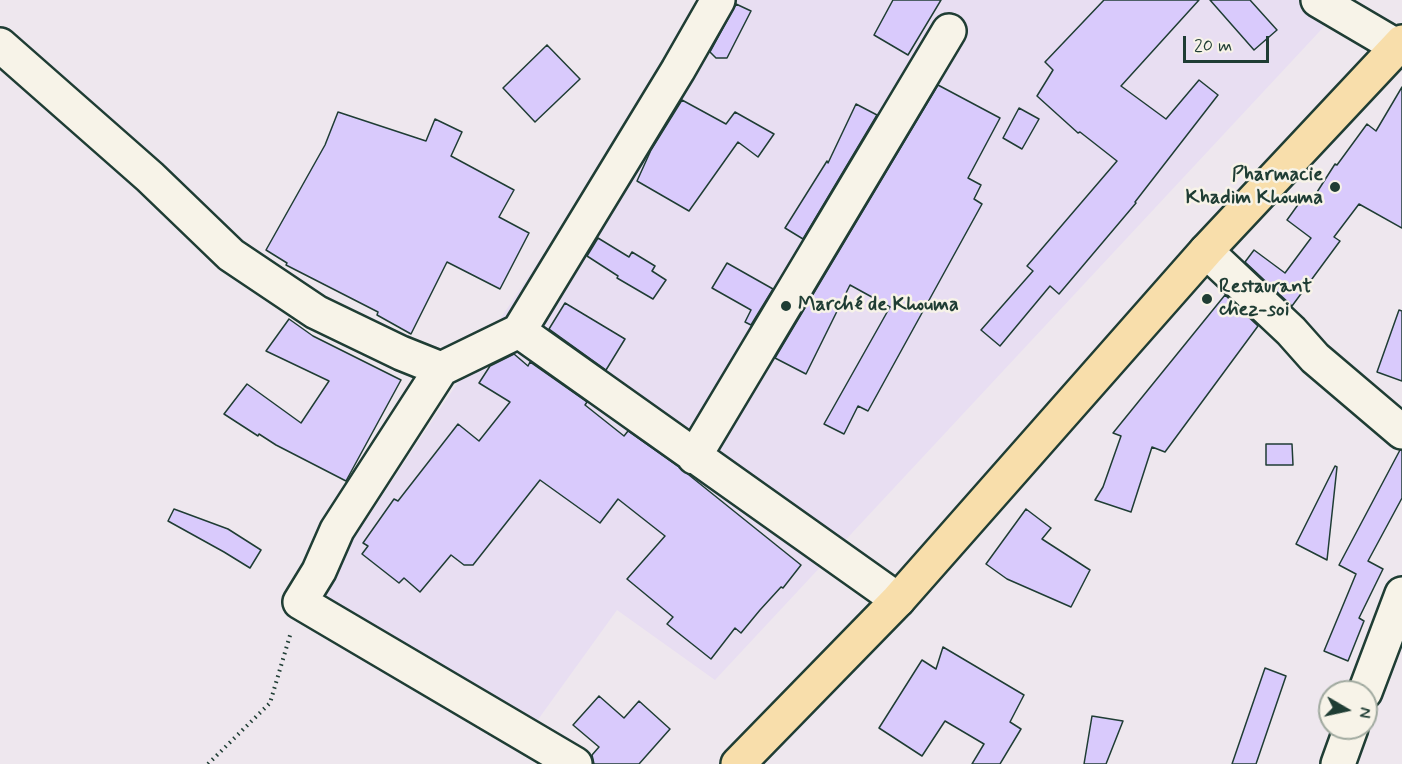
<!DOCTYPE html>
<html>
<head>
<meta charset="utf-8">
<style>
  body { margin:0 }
  #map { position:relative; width:1402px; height:764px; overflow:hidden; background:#eee7ee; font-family:Mynerve,sans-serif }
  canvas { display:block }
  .north { position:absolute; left:1318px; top:680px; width:60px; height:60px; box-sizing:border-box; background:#f7f3e8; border:2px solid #a1aaa0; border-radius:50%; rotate:99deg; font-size:16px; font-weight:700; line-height:24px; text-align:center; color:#1f3d34 }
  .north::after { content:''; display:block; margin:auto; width:21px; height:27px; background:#1f3d34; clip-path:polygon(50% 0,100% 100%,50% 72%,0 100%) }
  .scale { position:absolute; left:1183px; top:36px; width:86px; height:27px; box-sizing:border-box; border:3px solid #1f3d34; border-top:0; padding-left:8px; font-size:18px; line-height:21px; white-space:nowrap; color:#1f3d34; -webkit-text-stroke:4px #f7f3e8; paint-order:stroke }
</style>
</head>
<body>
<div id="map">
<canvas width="1402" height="764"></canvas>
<div class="north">N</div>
<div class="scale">20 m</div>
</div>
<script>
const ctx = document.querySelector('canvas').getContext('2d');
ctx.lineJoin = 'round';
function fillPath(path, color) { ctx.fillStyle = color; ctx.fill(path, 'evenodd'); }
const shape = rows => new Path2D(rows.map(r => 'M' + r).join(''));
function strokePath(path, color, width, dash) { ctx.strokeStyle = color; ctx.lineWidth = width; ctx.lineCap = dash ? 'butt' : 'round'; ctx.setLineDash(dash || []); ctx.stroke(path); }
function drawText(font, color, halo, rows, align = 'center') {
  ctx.font = font + ' Mynerve,sans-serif'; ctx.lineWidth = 5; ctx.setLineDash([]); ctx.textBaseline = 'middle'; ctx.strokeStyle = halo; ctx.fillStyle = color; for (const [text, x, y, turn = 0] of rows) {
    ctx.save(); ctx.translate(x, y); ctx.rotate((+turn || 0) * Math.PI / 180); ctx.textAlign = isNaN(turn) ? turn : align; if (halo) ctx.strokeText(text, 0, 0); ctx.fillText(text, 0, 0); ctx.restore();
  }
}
fillPath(shape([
  [713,0,1300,0,1333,17,715,680,617,610,532,728,316,595]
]), '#e8def2');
const building = shape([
  [893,0,941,0,908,55,874,35,893,0],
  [1104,0,1199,0,1121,86,1166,119,1199,80,1218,95,1135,202,1136,203,1059,294,1050,286,1000,346,981,330,1033,271,1027,266,1117,161,1080,132,1078,133,1037,96,1053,70,1045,62,1104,0],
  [1210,0,1250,0,1277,30,1254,50,1210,0],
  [736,4,751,11,727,58,716,58,710,52,736,4],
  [547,45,580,79,535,122,503,88,547,45],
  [938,85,1000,118,968,178,981,185,974,199,982,204,868,411,858,406,844,434,824,424,890,307,850,285,806,374,775,358,938,85],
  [1402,87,1402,228,1359,204,1334,237,1340,241,1292,306,1245,262,1254,250,1285,273,1311,238,1287,220,1305,195,1312,200,1335,164,1337,165,1367,124,1376,131,1402,87],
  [682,100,726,124,735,112,774,134,758,157,738,142,689,211,637,181,651,150,682,100],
  [856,104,877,115,803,239,785,228,827,161,828,163,856,104],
  [1019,108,1039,119,1022,149,1003,138,1019,108],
  [338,112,426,141,435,119,462,132,451,156,514,190,499,217,529,233,500,289,447,262,411,334,377,315,378,312,286,265,287,263,266,250,325,145,338,112],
  [598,238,629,257,632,252,655,266,652,271,666,280,653,299,617,278,618,276,587,256,598,238],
  [727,263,773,289,751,325,745,322,751,310,712,288,727,263],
  [1225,295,1258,326,1165,452,1152,447,1131,512,1095,500,1103,487,1121,436,1113,433,1225,295],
  [565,303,625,339,606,370,549,329,565,303],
  [1399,310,1402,311,1402,381,1377,372,1399,310],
  [289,319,313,336,401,380,346,481,276,445,259,434,258,436,224,414,247,384,301,423,329,381,266,351,289,319],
  [514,354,528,366,530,362,587,402,585,405,624,436,628,431,679,467,801,565,783,588,781,587,760,610,741,633,735,628,711,659,667,624,673,617,627,579,665,536,618,499,600,523,540,480,473,565,464,565,451,555,420,592,404,578,399,583,362,554,368,546,363,543,394,499,398,501,458,424,479,441,510,402,479,383,490,366,514,354],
  [1266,444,1292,444,1293,465,1266,465,1266,444],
  [1400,450,1402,450,1402,498,1368,561,1383,569,1359,618,1364,621,1348,661,1324,651,1356,574,1339,565,1400,450],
  [1335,466,1337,467,1327,560,1296,544,1335,466],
  [174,509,228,529,261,550,250,568,224,552,168,521,174,509],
  [1026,509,1051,528,1042,539,1090,570,1071,607,1007,579,986,564,1026,509],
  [943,647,1024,695,1010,722,1021,729,1000,764,972,764,984,744,945,721,922,756,879,728,922,660,936,669,943,647],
  [1265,668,1286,676,1256,764,1232,764,1265,668],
  [599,696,624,718,639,701,670,729,639,764,594,764,592,755,599,747,573,725,599,696],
  [1092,716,1123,721,1106,764,1084,764,1092,716]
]);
fillPath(building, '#d9cafc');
strokePath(building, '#1f3d34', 1.5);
const minor = shape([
  [1318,0,1398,47],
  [0,45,150,177,231,255,316,312,401,353,441,369],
  [1206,251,1291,331,1315,358,1402,432],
  [519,331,898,600],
  [694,457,949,31],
  [1365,692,1402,594],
  [575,764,300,602,319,571,337,530,441,369,519,331,678,70,718,0],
  [1338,764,1351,728]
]);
const major = shape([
  [738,764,898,600,1206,251,1402,42]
]);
strokePath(minor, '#1f3d34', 38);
strokePath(major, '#1f3d34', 38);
strokePath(shape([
  [208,764,270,703,291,632]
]), '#1f3d34', 4, [1.5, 4.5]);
strokePath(minor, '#f7f3e8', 33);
strokePath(major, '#f8deab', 33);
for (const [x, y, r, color] of [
  [1335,187,6,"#1f3d34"],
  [1207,299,6,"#1f3d34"],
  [786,306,6,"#1f3d34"]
]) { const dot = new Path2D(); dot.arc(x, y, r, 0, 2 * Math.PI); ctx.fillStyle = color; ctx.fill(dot); strokePath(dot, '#f7f3e8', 2); }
drawText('bold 20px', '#1f3d34', '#f7f3e8', [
  ["Pharmacie",1323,176,"right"],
  ["Khadim Khouma",1323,199,"right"],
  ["Restaurant",1219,288],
  ["chez-soi",1219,311],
  ["Marché de Khouma",798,306]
], 'left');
</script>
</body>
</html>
